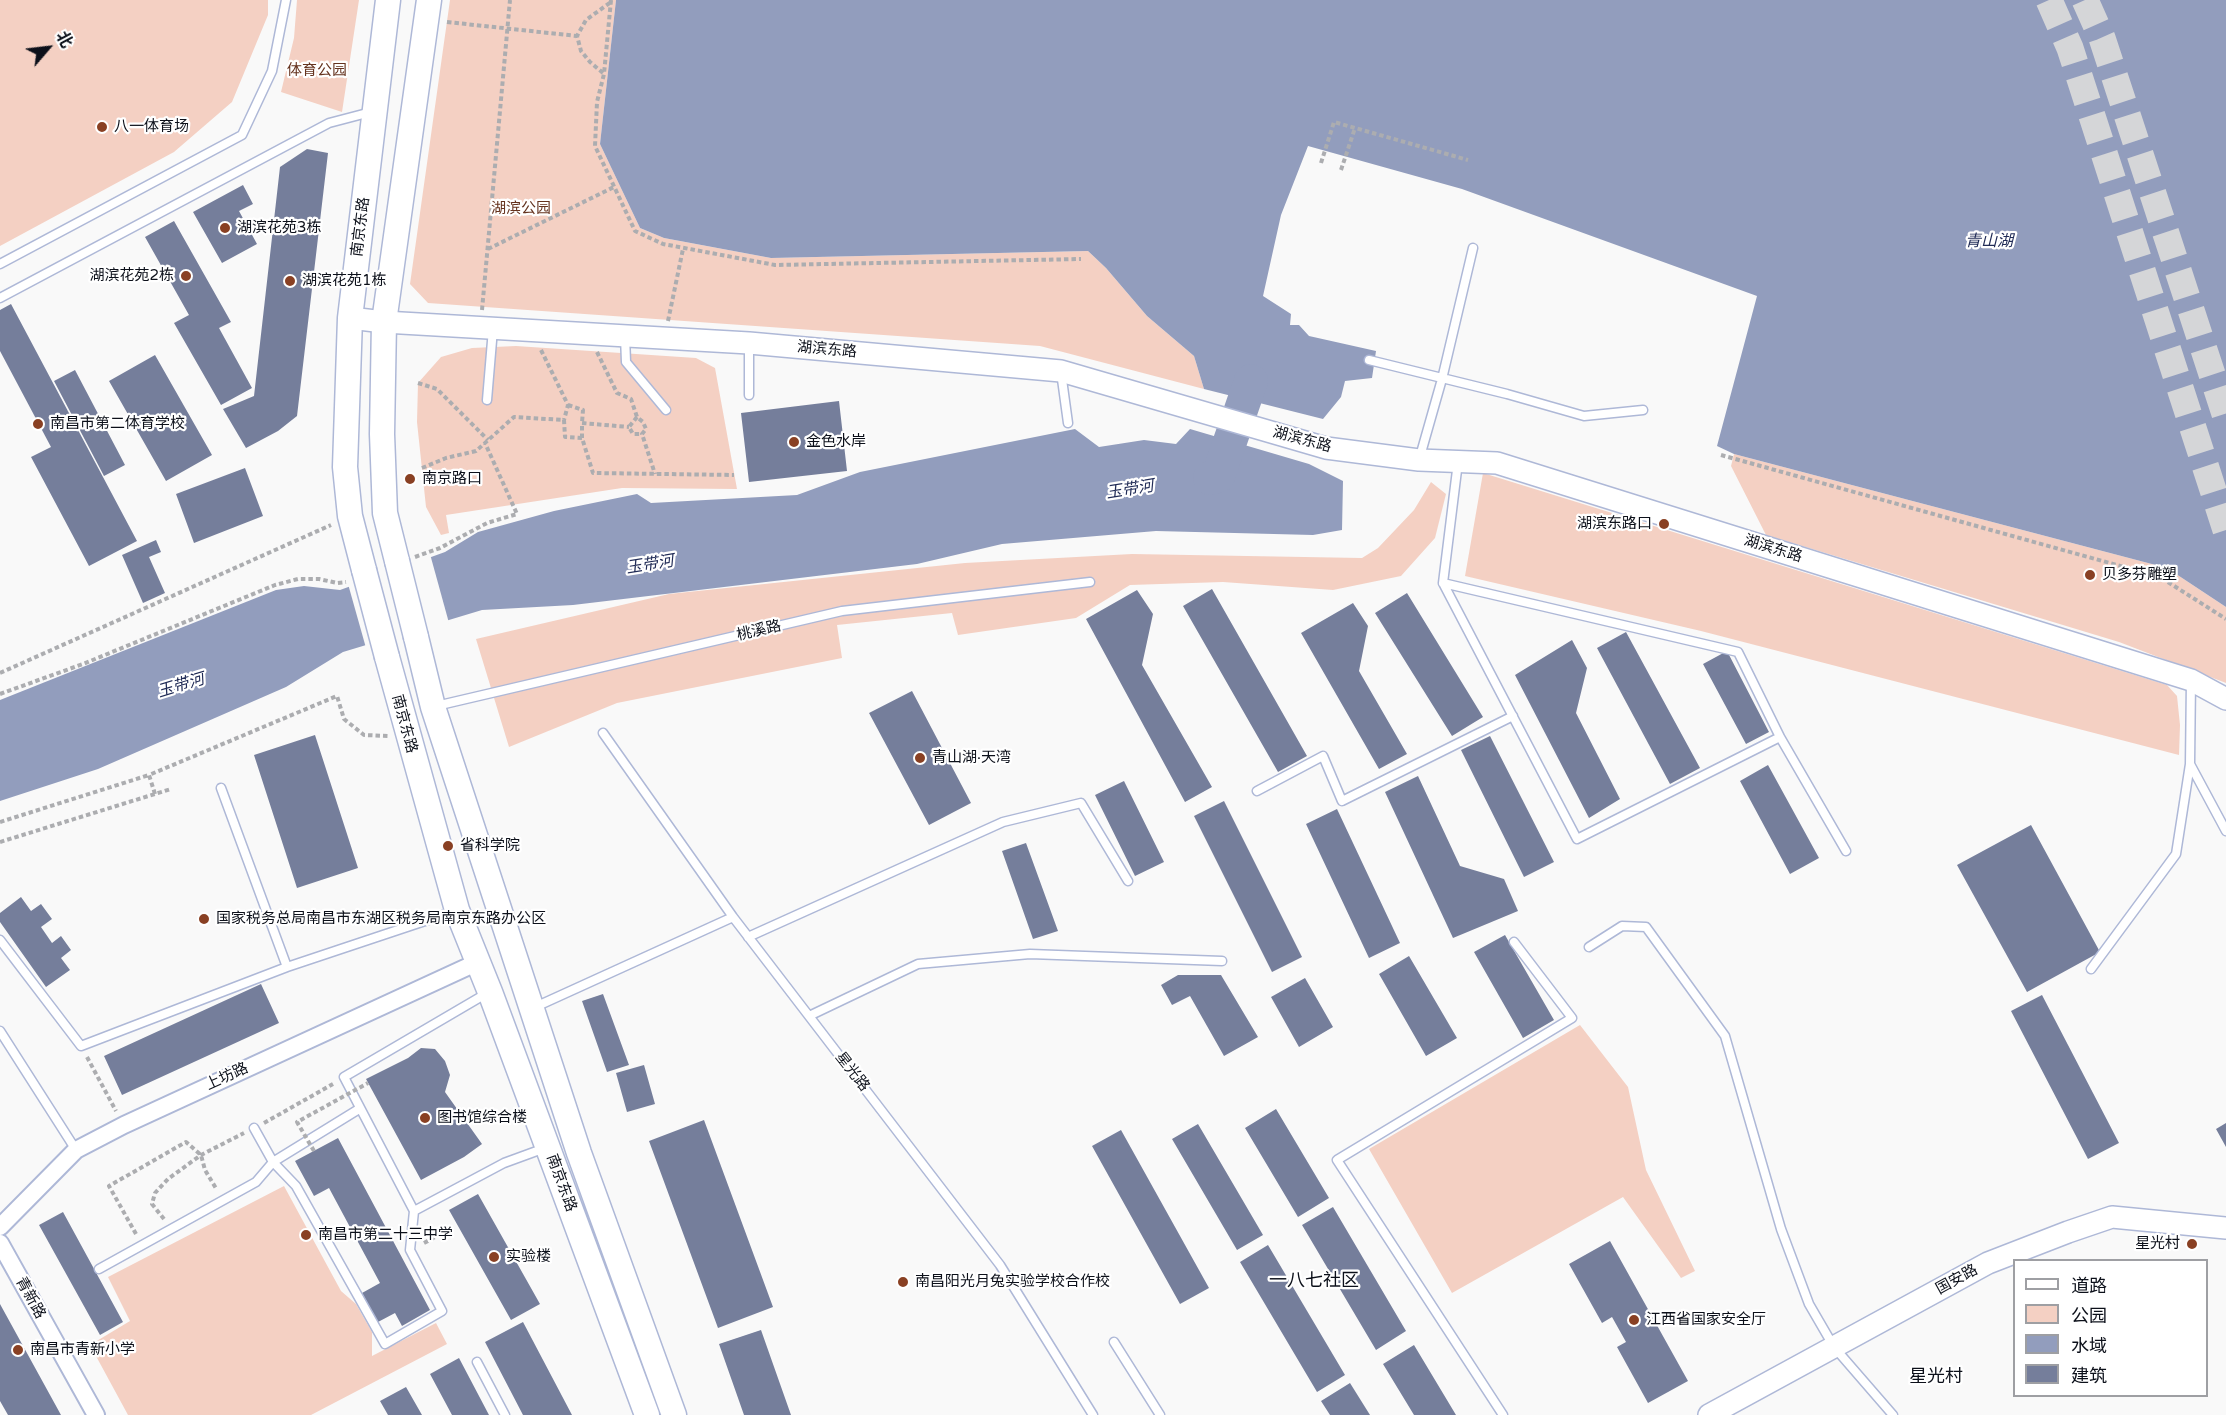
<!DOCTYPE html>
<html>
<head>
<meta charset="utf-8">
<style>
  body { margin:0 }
  #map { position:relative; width:2226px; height:1415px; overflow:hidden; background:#f9f9f9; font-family:"Varela Round","Noto Sans SC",sans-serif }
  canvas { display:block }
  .legend { position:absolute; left:2013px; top:1259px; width:195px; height:138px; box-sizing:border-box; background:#fff; border:2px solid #9e9fa3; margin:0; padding:8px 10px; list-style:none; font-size:18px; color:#0c101a }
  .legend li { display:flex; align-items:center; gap:12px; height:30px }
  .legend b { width:30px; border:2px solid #9e9fa3 }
  .north { position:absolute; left:18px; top:18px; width:60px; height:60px; -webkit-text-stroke:4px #fff; paint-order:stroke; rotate:62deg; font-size:16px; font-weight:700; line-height:24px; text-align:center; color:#0c101a }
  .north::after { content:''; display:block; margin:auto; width:21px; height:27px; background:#0c101a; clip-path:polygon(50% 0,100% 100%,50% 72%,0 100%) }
</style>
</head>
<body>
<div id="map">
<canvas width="2226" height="1415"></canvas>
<ul class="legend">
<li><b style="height:8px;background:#fff"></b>道路</li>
<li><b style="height:16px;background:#f4d0c3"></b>公园</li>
<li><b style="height:16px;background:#929dbd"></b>水域</li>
<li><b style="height:16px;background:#757e9b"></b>建筑</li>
</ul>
<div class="north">北</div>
</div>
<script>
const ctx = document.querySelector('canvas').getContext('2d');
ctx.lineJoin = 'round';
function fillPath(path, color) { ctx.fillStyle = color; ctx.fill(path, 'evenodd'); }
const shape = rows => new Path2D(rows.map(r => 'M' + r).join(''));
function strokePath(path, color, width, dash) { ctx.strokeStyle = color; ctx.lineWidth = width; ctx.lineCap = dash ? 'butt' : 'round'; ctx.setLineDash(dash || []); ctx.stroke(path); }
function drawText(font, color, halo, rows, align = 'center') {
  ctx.font = font + ' "Varela Round","Noto Sans SC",sans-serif'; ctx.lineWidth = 4.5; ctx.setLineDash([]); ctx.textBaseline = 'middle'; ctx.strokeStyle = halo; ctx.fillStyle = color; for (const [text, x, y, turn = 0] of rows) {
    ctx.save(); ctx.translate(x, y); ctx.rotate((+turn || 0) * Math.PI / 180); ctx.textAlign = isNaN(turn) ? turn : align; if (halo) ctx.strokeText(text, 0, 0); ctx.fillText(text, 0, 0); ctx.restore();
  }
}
fillPath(shape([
  [0,0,268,0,268,15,232,102,174,152,0,246],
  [297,0,359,0,342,112,281,92,294,38],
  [450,0,616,0,600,144,640,228,664,238,771,258,1088,251,1106,268,1147,316,1194,356,1204,389,1040,346,428,303,410,284],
  [516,346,696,358,715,368,737,489,622,488,446,515,449,533,441,535,426,507,417,422,418,383,441,357,472,348],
  [1734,454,2167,568,2226,607,2226,683,2119,642,1766,535,1731,466],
  [1483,473,2167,685,2177,696,2180,725,2179,755,1701,631,1465,576],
  [1431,482,1446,494,1435,538,1401,576,1333,590,1223,582,1130,585,1076,618,958,635,952,613,837,625,842,658,617,703,509,747,476,639,669,594,965,563,1132,554,1362,558,1378,548,1414,510],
  [1580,1025,1628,1087,1646,1170,1695,1271,1681,1278,1623,1197,1452,1293,1369,1149],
  [284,1186,341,1291,356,1304,372,1332,372,1356,436,1323,447,1344,311,1415,128,1415,90,1345,130,1321,108,1277]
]), '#f4d0c3');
fillPath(shape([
  [616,0,2226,0,2226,607,2167,568,1734,454,1717,446,1757,296,1462,189,1308,146,1281,215,1263,296,1291,314,1290,325,1299,325,1309,336,1376,351,1372,378,1345,381,1341,397,1323,419,1204,389,1194,356,1147,316,1106,268,1088,251,771,258,664,238,640,228,600,144],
  [1075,429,1099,447,1144,440,1176,444,1190,429,1309,464,1343,481,1342,530,1313,535,1156,531,1002,544,917,564,573,605,482,610,343,652,286,687,98,769,0,801,0,700,276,590,304,586,340,590,445,552,478,532,554,511,637,494,651,503,797,495,860,472]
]), '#929dbd');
fillPath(shape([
  [430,554,449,623,366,648,348,584]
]), '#f9f9f9');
strokePath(shape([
  [1210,478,1218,476,1251,381]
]), '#929dbd', 34);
fillPath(shape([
  [307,149,328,153,297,416,278,431,246,448,223,409,254,396,280,167],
  [243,185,253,204,239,211,257,244,222,263,193,212],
  [174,221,231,322,219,328,252,388,221,405,174,323,189,315,145,237],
  [11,304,137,541,89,566,31,457,51,447,0,351,0,310],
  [155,355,212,455,166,481,109,381],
  [75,370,125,465,104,476,54,381],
  [839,401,847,471,749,482,741,413],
  [245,468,263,516,194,543,176,494],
  [156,540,161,552,149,557,165,593,143,603,122,555],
  [1212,589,1307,756,1278,772,1183,606],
  [1137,590,1153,614,1142,665,1212,787,1185,802,1086,619],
  [1407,593,1483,717,1452,736,1375,613],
  [1353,603,1368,626,1359,671,1407,754,1379,769,1301,633],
  [1626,632,1700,768,1670,784,1597,648],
  [1572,640,1587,668,1576,713,1620,799,1589,818,1515,675],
  [1727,651,1769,732,1746,744,1703,664],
  [912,691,971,803,929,825,869,713],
  [315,735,358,868,297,888,254,755],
  [1490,736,1554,862,1524,877,1461,750],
  [1768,765,1819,858,1790,874,1740,781],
  [1418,776,1460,866,1504,879,1518,911,1453,938,1385,792],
  [1124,781,1164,862,1135,876,1095,795],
  [1224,801,1302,957,1272,972,1194,816],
  [1337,809,1400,943,1369,958,1306,824],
  [2031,825,2100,952,2027,992,1957,865],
  [1026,843,1058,931,1033,939,1002,851],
  [21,897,31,911,41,904,52,919,41,927,52,943,61,936,71,950,61,958,70,970,46,987,0,922,0,913],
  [1505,935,1554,1020,1523,1038,1474,952],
  [1409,956,1457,1038,1426,1056,1379,974],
  [1178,975,1221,975,1258,1037,1224,1056,1190,996,1172,1005,1161,985],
  [1305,978,1333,1027,1299,1047,1271,997],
  [261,984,279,1023,122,1095,104,1056],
  [603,994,629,1065,607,1072,582,1001],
  [2042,995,2119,1143,2088,1159,2011,1011],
  [421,1048,435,1049,445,1061,450,1075,445,1092,482,1144,464,1157,421,1180,366,1079,408,1058],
  [644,1065,655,1104,627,1112,616,1073],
  [1276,1109,1329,1198,1298,1217,1245,1128],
  [704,1120,773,1307,718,1328,649,1141],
  [2226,1123,2226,1147,2216,1129],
  [1198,1124,1263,1235,1237,1250,1172,1139],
  [1121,1130,1209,1288,1180,1304,1092,1146],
  [338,1138,430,1310,402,1326,395,1313,378,1322,362,1293,380,1283,329,1188,314,1196,295,1161],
  [478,1194,540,1304,511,1320,449,1210],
  [1333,1207,1406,1331,1376,1350,1302,1225],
  [63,1212,123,1322,100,1335,39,1225],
  [1610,1241,1688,1381,1648,1403,1617,1347,1626,1342,1612,1317,1602,1323,1569,1264],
  [1268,1245,1345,1375,1317,1392,1240,1262],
  [0,1304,61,1415,8,1415,0,1401],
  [523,1322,572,1415,523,1415,485,1342],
  [761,1330,791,1415,744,1415,719,1344],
  [1414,1345,1456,1415,1414,1415,1383,1364],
  [459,1358,489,1415,452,1415,430,1374],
  [1350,1383,1370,1415,1330,1415,1321,1401],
  [406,1387,422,1415,388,1415,380,1401]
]), '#757e9b');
strokePath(shape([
  [2049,0,2070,48,2226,530],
  [2085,0,2102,38,2226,417]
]), '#d5d6d8', 27, [27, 14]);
const service = shape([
  [0,264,242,135,272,71,286,0],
  [0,298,329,123,371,112],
  [625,336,626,362,666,410],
  [1369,360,1507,394,1584,416,1643,410],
  [1061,372,1068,423],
  [749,395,749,345],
  [487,400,493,329],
  [1419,460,1442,379,1473,248],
  [1458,462,1443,583,1577,839,1780,737,1846,851],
  [1443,583,1738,652,1780,737],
  [2191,680,2190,764,2226,831],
  [436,706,842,611,1090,582],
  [603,733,733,917,1000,1265,1093,1415],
  [221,788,287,967,455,911],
  [1257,791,1323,756,1342,801,1513,716],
  [748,937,1003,822,1081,803,1128,881],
  [0,940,81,1046,287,967],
  [1589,947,1622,926,1646,927,1725,1036,1781,1229,1809,1304,1834,1347,1893,1415],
  [2091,969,2176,854,2190,764],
  [489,992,344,1077,414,1211,504,1163,545,1148],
  [533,1008,733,917],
  [809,1016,918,964,1030,954,1222,961],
  [0,1031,76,1150],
  [254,1128,273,1162,296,1186,385,1344,442,1311,410,1250,414,1211],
  [99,1269,256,1182,273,1162,359,1109],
  [1114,1342,1160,1415],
  [477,1362,505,1415],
  [1503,1415,1337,1160,1572,1018,1514,942]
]);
const minor = shape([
  [0,1227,76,1150,124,1125,478,962],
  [0,1243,96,1415]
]);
const tertiary = shape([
  [350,318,384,322,749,343,1061,371,1326,448,1419,460,1497,463,2191,680,2226,699],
  [1709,1415,1988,1263,2068,1232,2112,1217,2226,1228]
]);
const secondary = shape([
  [397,561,385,513,382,434,384,322,429,0],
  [364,570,350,516,345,467,350,318,388,0],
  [416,637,433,707,579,1153,674,1415],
  [387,657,457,910,490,992,647,1415]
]);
strokePath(service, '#aeb8d7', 11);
strokePath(minor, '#aeb8d7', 20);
strokePath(tertiary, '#aeb8d7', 24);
strokePath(secondary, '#aeb8d7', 27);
strokePath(shape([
  [611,0,604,74,597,102,595,146,635,231,663,244,775,265,1081,259],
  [447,22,577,36],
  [603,73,590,62,581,51,577,36,586,20,611,2],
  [1321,163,1334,122,1468,160],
  [1341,170,1355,128],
  [488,249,614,187],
  [482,310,510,0],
  [668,321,683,249],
  [541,350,568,405,564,420],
  [597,352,617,393,631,399,637,417,643,422,646,429,642,434,655,474],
  [418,383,437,389,488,440],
  [568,405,583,410,582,423],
  [637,417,629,427,633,434,642,434],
  [582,438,582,423,629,427],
  [1721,455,2160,577,2226,619],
  [422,468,446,458,476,451,514,417,564,420,565,437,582,438,593,473,734,475],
  [415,557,440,548,487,523,517,514,485,443],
  [0,673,331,525],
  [0,694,83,664,275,585,298,579,319,579,337,583,346,582],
  [155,794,149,775,337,696,344,719,364,735,388,736],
  [0,822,149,775],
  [0,842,171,789],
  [87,1057,116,1111],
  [264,1123,333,1084],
  [164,1219,152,1204,155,1193,168,1179,201,1155,244,1133],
  [136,1234,109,1186,186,1142,201,1155,205,1170,217,1190],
  [424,1243,452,1228]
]), '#acadb0', 4, [4.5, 3]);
strokePath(service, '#fff', 8);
strokePath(minor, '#fff', 16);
strokePath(tertiary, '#fff', 21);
strokePath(secondary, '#fff', 24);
const secondaryBridge = shape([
  [397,561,416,637],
  [364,570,387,657]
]);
strokePath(secondaryBridge, '#aeb8d7', 27, []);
strokePath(shape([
  [314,1151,297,1122,368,1083]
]), '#acadb0', 4, [4.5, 3]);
strokePath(secondaryBridge, '#fff', 24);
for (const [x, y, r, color] of [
  [102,127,6,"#894023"],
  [225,228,6,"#894023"],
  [186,276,6,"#894023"],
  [290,281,6,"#894023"],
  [38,424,6,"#894023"],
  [794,442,6,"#894023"],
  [410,479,6,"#894023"],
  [1664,524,6,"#894023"],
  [2090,575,6,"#894023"],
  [920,758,6,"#894023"],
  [448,846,6,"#894023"],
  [204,919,6,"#894023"],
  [425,1118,6,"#894023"],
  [306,1235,6,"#894023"],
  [2192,1244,6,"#894023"],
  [494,1257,6,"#894023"],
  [903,1282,6,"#894023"],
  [1634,1320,6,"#894023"],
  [18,1350,6,"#894023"]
]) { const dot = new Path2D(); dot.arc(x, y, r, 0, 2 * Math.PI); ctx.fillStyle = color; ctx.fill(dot); strokePath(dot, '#fff', 2); }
drawText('15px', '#65331f', '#fff', [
  ["体育公园",317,71],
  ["湖滨公园",521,209]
]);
drawText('15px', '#0c101a', '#fff', [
  ["八一体育场",114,127],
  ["湖滨花苑3栋",237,228],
  ["湖滨花苑2栋",174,276,"right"],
  ["湖滨花苑1栋",302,281],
  ["南昌市第二体育学校",50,424],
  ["金色水岸",806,442],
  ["南京路口",422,479],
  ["湖滨东路口",1652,524,"right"],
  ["贝多芬雕塑",2102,575],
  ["青山湖·天湾",932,758],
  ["省科学院",460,846],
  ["国家税务总局南昌市东湖区税务局南京东路办公区",216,919],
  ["图书馆综合楼",437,1118],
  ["南昌市第二十三中学",318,1235],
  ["星光村",2180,1244,"right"],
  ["实验楼",506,1257],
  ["南昌阳光月兔实验学校合作校",915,1282],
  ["江西省国家安全厅",1646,1320],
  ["南昌市青新小学",30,1350]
], 'left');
drawText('15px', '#0c101a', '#fff', [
  ["南京东路",361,227,-83],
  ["湖滨东路",827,350,5],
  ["湖滨东路",1302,440,15],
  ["湖滨东路",1773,549,17],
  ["桃溪路",759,631,-13],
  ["南京东路",404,724,75],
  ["星光路",852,1072,52],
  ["上坊路",227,1077,-25],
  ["南京东路",561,1183,70],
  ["国安路",1957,1280,-29],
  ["青新路",30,1298,61]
]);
drawText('italic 16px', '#202b56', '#fff', [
  ["青山湖",1989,242],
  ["玉带河",1130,490,-9],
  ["玉带河",650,565,-9],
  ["玉带河",181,686,-17]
]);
drawText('18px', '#0c101a', '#fff', [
  ["一八七社区",1314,1281],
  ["星光村",1936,1377]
]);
</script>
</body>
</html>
